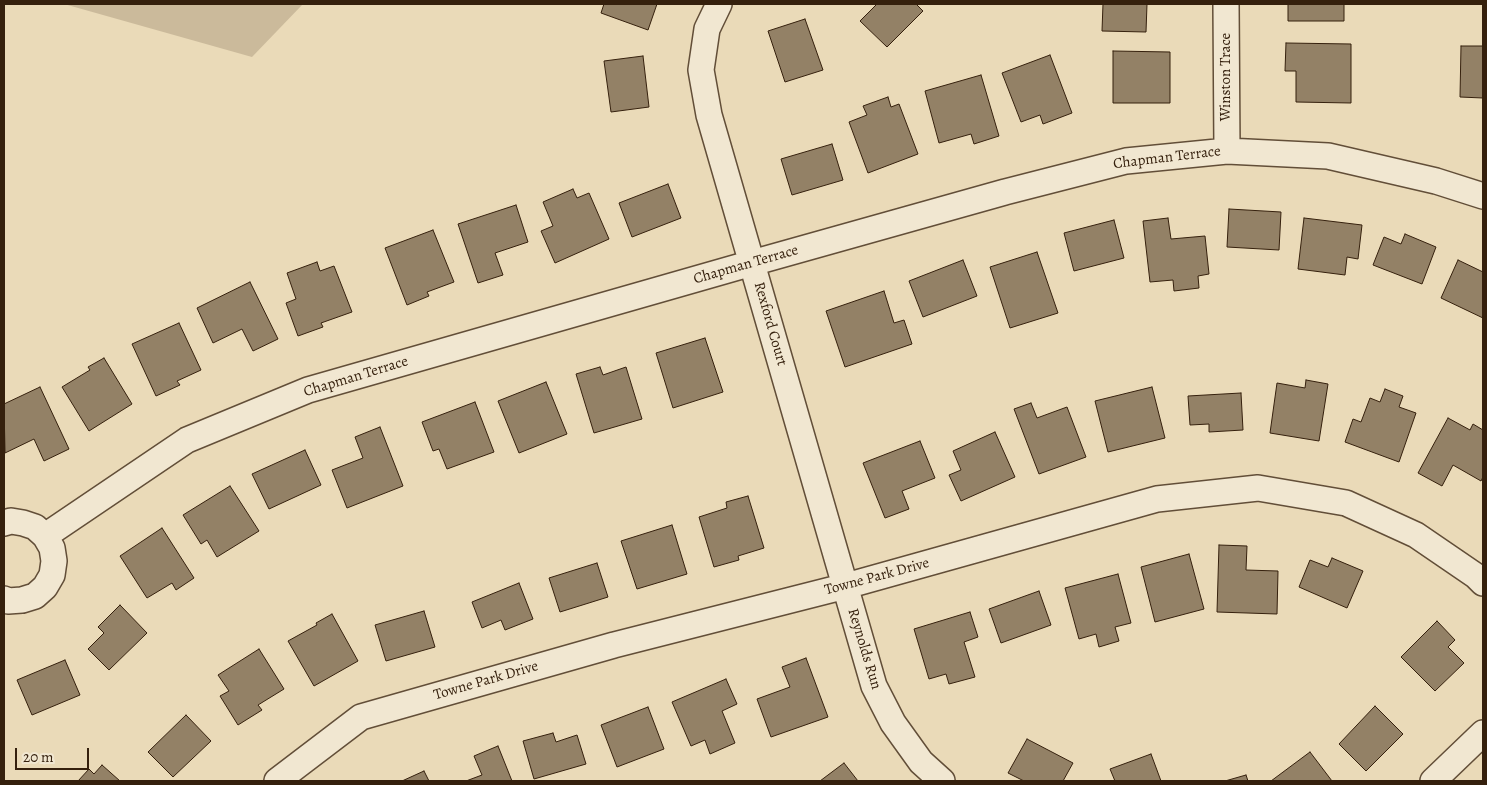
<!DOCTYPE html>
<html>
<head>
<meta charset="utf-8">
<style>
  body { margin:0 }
  #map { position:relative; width:1487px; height:785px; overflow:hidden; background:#eadab8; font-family:Alegreya,serif }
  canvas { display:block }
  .frame { position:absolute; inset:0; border:5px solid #35200d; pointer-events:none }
  .scale { position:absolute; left:15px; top:748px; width:74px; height:22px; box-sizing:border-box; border:2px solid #35200d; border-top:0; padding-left:6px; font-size:15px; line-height:18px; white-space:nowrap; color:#35200d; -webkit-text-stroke:4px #f1e7d1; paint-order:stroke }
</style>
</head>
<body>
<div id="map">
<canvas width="1487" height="785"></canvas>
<div class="frame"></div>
<div class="scale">20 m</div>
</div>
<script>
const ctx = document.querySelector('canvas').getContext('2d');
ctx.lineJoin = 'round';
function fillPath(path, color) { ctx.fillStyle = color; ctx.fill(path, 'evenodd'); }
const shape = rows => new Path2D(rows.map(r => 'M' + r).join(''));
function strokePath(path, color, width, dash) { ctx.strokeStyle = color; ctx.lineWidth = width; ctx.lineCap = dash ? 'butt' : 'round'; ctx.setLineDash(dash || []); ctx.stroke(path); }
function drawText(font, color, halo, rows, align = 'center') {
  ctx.font = font + ' Alegreya,serif'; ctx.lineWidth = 4; ctx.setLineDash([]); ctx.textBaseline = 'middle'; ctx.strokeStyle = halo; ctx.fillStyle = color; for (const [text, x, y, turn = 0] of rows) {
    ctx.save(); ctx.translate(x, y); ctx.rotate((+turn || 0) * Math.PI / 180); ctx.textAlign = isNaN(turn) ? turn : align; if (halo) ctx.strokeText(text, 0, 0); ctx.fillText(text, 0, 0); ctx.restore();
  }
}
fillPath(shape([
  [64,4,303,4,252,57]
]), '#cbba9b');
const building = shape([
  [604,4,657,4,648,30,601,13,604,4],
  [877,4,916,4,923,11,887,47,860,21,877,4],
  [1103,4,1147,4,1146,32,1102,31,1103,4],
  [1288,4,1344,4,1344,21,1288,21,1288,4],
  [805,19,823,70,785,82,768,31,805,19],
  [1286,43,1351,44,1351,103,1296,102,1296,71,1285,71,1286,43],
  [1461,46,1483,46,1483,98,1460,97,1461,46],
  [1113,51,1170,52,1170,103,1113,103,1113,51],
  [1050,55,1072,113,1043,124,1040,115,1021,122,1002,73,1050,55],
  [643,56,649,107,611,112,604,61,643,56],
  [981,75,999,136,974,144,971,134,939,143,925,91,981,75],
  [888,97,891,107,899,104,918,154,868,173,849,122,867,115,863,106,888,97],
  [832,144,843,180,792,195,781,159,832,144],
  [668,184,681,218,632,237,619,203,668,184],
  [573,189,577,198,589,193,609,239,555,263,541,231,553,226,543,202,573,189],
  [516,205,528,242,495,253,503,275,478,283,458,224,516,205],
  [1229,209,1281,212,1279,250,1227,247,1229,209],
  [1168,218,1171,239,1205,236,1209,274,1198,276,1199,288,1174,291,1173,280,1150,282,1143,221,1168,218],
  [1304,218,1362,225,1358,259,1347,257,1345,275,1298,269,1304,218],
  [1114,220,1124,258,1074,271,1064,233,1114,220],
  [433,230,454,282,427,292,429,296,407,305,385,248,433,230],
  [1405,234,1436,247,1422,284,1373,265,1384,237,1401,244,1405,234],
  [1037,252,1058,313,1010,328,990,267,1037,252],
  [963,260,977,296,923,317,909,281,963,260],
  [1458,260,1483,272,1483,318,1441,298,1458,260],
  [317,262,320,271,334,266,352,312,321,323,323,327,298,336,286,303,296,299,287,273,317,262],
  [250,282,278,339,253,351,242,329,213,343,197,308,250,282],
  [884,291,894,323,904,320,912,344,845,367,826,311,884,291],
  [179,323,201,370,177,381,180,385,156,396,132,344,179,323],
  [705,338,723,392,673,408,656,353,705,338],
  [104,358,132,404,89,431,62,387,90,370,88,367,104,358],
  [600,367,603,375,626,367,642,419,594,433,576,374,600,367],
  [1306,380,1328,384,1319,441,1270,433,1277,383,1305,388,1306,380],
  [546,382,567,434,519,453,498,401,546,382],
  [40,387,69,449,44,461,34,439,5,453,4,404,40,387],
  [1152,387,1165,438,1108,452,1095,401,1152,387],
  [1385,389,1403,396,1399,407,1416,413,1399,462,1345,442,1353,419,1361,422,1370,398,1380,402,1385,389],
  [1241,393,1243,430,1209,432,1209,424,1190,425,1188,396,1241,393],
  [475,402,494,452,447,469,439,449,433,451,422,422,475,402],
  [1031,403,1037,418,1067,407,1086,457,1039,474,1014,409,1031,403],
  [1448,418,1470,430,1473,424,1483,430,1483,477,1481,481,1453,465,1442,486,1418,473,1448,418],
  [380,427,403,486,347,508,332,470,363,458,355,437,380,427],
  [995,432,1015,477,961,501,949,475,961,470,953,451,995,432],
  [920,441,935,478,902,491,909,509,885,518,863,463,920,441],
  [305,450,321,485,269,509,252,474,305,450],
  [230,486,259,531,217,557,207,540,201,544,183,515,230,486],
  [748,496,764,548,738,556,739,560,714,567,699,517,727,508,726,502,748,496],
  [672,525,687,574,637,589,621,541,672,525],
  [162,528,194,578,176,590,172,583,147,598,120,556,162,528],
  [1219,545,1247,546,1246,570,1278,571,1277,614,1217,612,1219,545],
  [1189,554,1204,609,1155,622,1141,567,1189,554],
  [1332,558,1363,571,1347,608,1299,587,1310,560,1328,567,1332,558],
  [597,563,608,597,560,612,549,578,597,563],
  [1118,574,1131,623,1115,627,1119,641,1099,647,1096,634,1079,639,1065,588,1118,574],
  [519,583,533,619,505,630,501,620,482,628,472,602,519,583],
  [1039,591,1051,625,1001,643,989,609,1039,591],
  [120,605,147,633,109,670,88,649,104,633,98,627,120,605],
  [424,611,435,647,386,661,375,625,424,611],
  [970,612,978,637,964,642,975,677,949,684,946,674,929,679,914,629,970,612],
  [332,614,358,661,314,686,288,641,317,625,316,623,332,614],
  [1437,621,1455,640,1448,647,1464,663,1435,691,1401,657,1437,621],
  [259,649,284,689,258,705,262,710,238,725,220,696,229,691,218,675,259,649],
  [806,658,828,717,771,737,757,699,790,687,782,667,806,658],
  [65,660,80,695,32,715,17,680,65,660],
  [726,679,737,704,722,711,735,743,710,754,705,740,691,746,672,702,726,679],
  [1375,706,1403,734,1366,771,1339,744,1375,706],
  [648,707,664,749,617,767,601,725,648,707],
  [186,715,211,741,173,777,148,752,186,715],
  [553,733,556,742,577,735,586,764,534,779,523,741,553,733],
  [1027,739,1073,763,1063,781,1024,781,1008,773,1027,739],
  [498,746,512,781,466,781,482,775,474,756,498,746],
  [1310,752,1332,781,1271,781,1310,752],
  [1151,754,1161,781,1115,781,1110,769,1151,754],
  [844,763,858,781,820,781,844,763],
  [102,765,120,781,78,781,89,769,94,774,102,765],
  [424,771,429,781,402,781,424,771],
  [1246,775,1248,781,1225,781,1246,775]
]);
fillPath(building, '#938166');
strokePath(building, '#35200d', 1);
const minor = shape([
  [719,4,707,29,701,70,709,115,874,686,893,723,921,762,942,781],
  [1226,4,1227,151],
  [4,523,11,521,23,523,35,527,45,536,52,548,54,561,52,575,45,587,35,596,22,600,8,601,4,599],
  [45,536,187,440,308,390,752,263,1005,192,1126,161,1227,151,1328,156,1436,181,1483,196],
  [277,781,361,717,614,645,846,586,1157,499,1258,488,1346,503,1416,535,1476,576,1483,583],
  [1433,781,1483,733]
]);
strokePath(minor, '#624e38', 28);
strokePath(minor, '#f1e7d1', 25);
drawText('15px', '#35200d', '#f1e7d1', [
  ["Winston Trace",1226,77,-90],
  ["Chapman Terrace",1167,158,-7],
  ["Chapman Terrace",746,265,-16],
  ["Rexford Court",770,324,74],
  ["Chapman Terrace",356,377,-17],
  ["Towne Park Drive",877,577,-15],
  ["Reynolds Run",864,649,73],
  ["Towne Park Drive",486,681,-16]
]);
</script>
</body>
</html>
